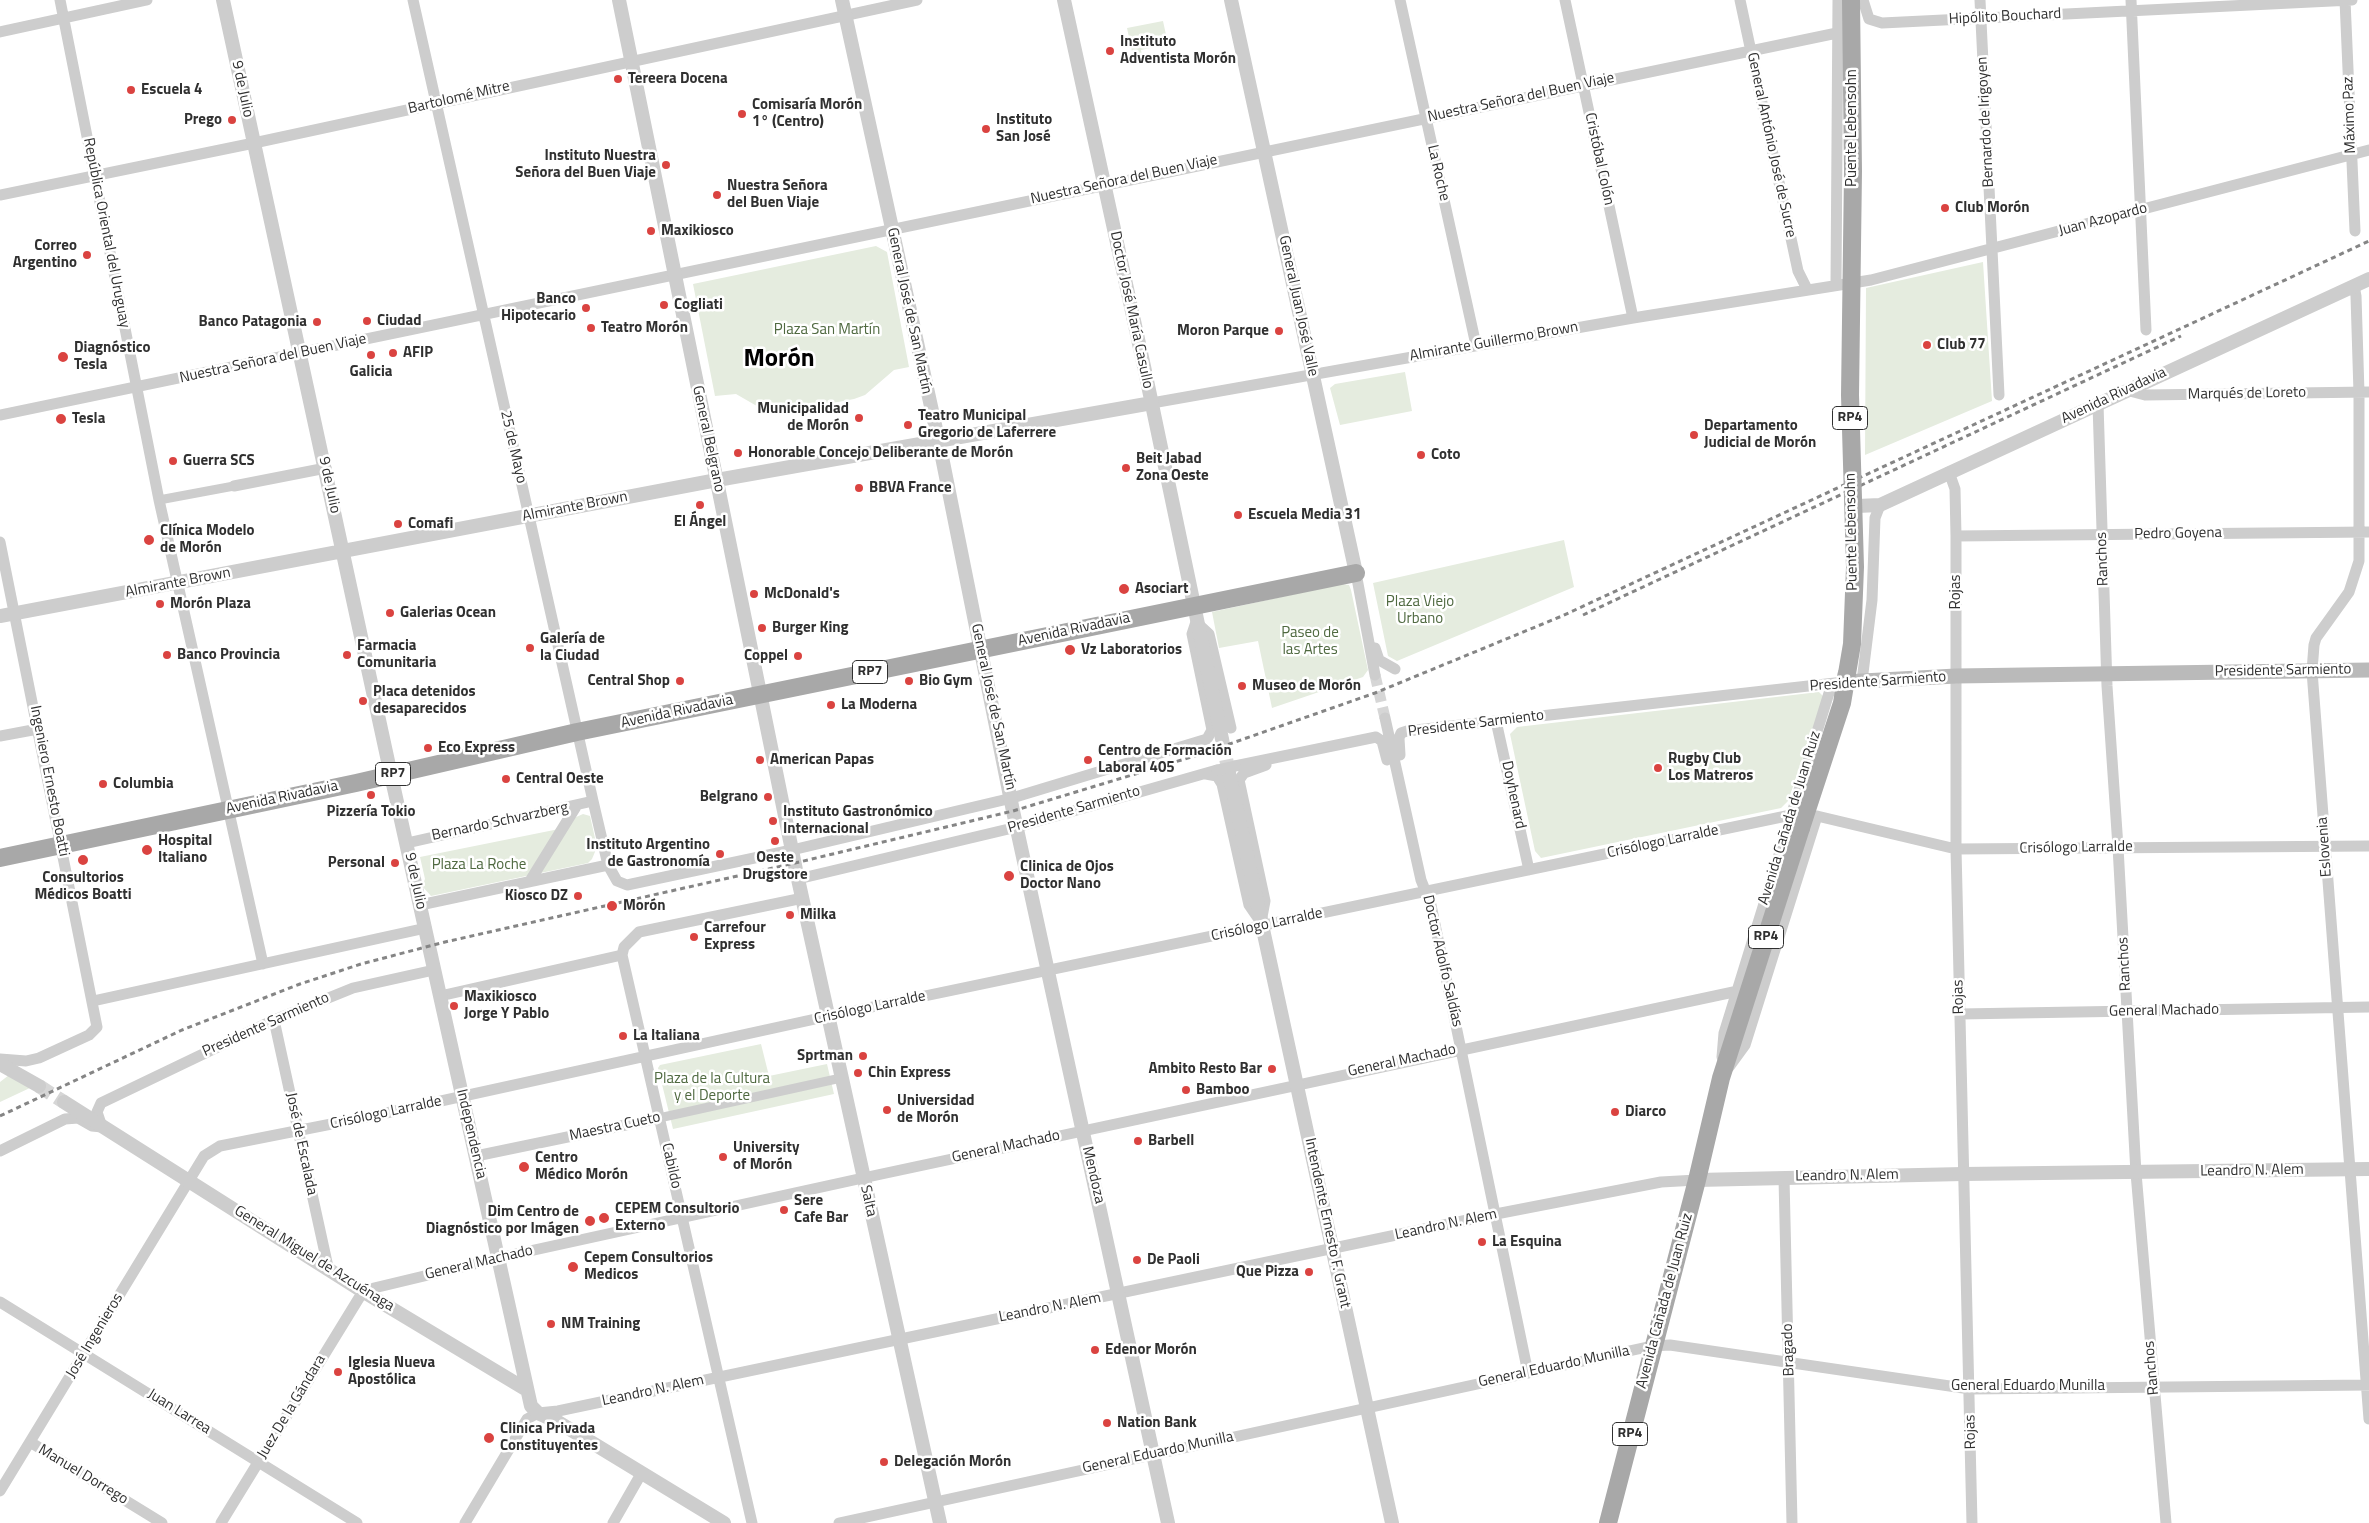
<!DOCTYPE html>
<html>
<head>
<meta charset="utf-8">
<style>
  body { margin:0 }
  canvas { display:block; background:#fff }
</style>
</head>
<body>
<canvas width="2369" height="1523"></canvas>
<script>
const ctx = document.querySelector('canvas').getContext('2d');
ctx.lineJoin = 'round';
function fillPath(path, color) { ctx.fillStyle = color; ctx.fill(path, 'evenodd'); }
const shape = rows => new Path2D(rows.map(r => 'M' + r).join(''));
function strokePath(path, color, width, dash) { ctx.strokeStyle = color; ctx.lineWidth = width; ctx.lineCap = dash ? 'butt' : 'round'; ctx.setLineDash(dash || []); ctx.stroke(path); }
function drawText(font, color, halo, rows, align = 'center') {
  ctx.font = font + ' "Titillium Web",sans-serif'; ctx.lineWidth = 5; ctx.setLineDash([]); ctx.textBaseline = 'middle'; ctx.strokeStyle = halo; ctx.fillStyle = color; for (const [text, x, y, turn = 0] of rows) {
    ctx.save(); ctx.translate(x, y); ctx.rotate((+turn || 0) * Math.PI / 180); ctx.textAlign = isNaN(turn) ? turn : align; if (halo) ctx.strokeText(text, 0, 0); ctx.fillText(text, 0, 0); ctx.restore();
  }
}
fillPath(shape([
  [1163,21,1168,44,1141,50,1143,60,1134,61,1127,28],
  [876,246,887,252,909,367,894,370,865,395,854,399,785,412,773,413,762,409,736,394,715,396,693,284],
  [1983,262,1992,401,1865,455,1866,288],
  [1405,372,1412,411,1340,425,1330,388,1335,384],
  [1564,540,1574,587,1397,661,1388,656,1373,583],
  [1341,584,1349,585,1351,590,1368,670,1363,677,1272,708,1258,641,1219,648,1212,612],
  [1819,692,1824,697,1788,801,1781,808,1541,858,1535,851,1510,734,1517,727],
  [583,814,590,816,597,847,592,859,588,863,431,896,422,886,425,879,420,857,569,827,574,818],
  [761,1044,769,1076,827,1064,834,1094,673,1129,658,1068,660,1065],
  [9,1075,32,1087,0,1102,0,1082]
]), '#e5ecdf');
strokePath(shape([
  [1375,675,1385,718]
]), '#d6d6d6', 11, [11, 5.5]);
strokePath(shape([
  [1222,739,1229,773],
  [39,1086,64,1102]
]), '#d6d6d6', 14, [14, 7]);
strokePath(shape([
  [159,500,234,486],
  [659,1118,841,1078]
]), '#cdcdcd', 9);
strokePath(shape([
  [60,0,159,500,263,964],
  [413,0,593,801,608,865,617,881,627,885,792,850,1012,798,1207,739,1212,730,1192,634,1196,622,1209,634,1231,728],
  [1400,0,1476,345],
  [1565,0,1633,318],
  [1740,0,1798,271,1807,289],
  [1863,0,1869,19,1882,23,2352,0],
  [1980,0,1999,395],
  [2131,0,2146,330],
  [2345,0,2355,231],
  [0,32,147,0],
  [0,195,254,143,917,0],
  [1836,284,1838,0],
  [2354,286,2356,296,2359,393,2359,561,2349,592,2316,638,2314,645,2312,671,2369,1419],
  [2126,390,2145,395,2369,392],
  [1152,403,1633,318,1871,280,2369,150],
  [2098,404,2107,686,2118,847,2136,1173,2166,1523],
  [0,415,1837,33],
  [1949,472,1955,489,1956,536,1956,849,1972,1523],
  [234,486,326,468],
  [1956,536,2369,532],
  [0,542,97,1027,89,1035,39,1058,26,1061,0,1059],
  [1356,573,1375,675],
  [1375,648,1379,660,1395,669],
  [1862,681,1872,600,1875,518,1880,505],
  [1385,718,1421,880,1431,905,1528,1373],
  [1496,721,1529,870],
  [0,736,38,729],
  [1400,755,1399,738,1401,733,1407,731,1844,682],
  [1235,766,1376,737,1382,741,1387,760],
  [1206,774,1217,776,1222,784,1249,905,1260,921],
  [407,843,593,801],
  [798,879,1017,827,1217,770],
  [530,881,577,805],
  [420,905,608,865],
  [1262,917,1265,901,1239,780,1244,773,1266,765],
  [622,955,752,1523],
  [622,955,624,947,639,932,803,898],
  [440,996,622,955],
  [93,1001,426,928],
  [1960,1014,2369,1007],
  [274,1020,328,1267],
  [1722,1057,1724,1033,1829,693,1842,683],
  [1729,1067,1745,1045,1817,816],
  [0,1151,65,1119,78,1118,92,1126,102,1127,97,1112,101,1103,274,1020,353,988,434,970],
  [476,1156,659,1118],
  [1784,1178,1792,1523],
  [0,1302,357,1523],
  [30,1442,162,1523],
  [0,1491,204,1156,220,1146,377,1115,829,1016,1791,815,1817,816,1956,849,2369,846],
  [221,1523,359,1298,364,1292,374,1288,516,1254,863,1178,1738,991],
  [465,1523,527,1419,538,1413,558,1411,1496,1214,1661,1182,1697,1180],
  [613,1523,641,1474],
  [839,1523,1652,1346,1670,1345,1970,1389,2369,1385]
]), '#cdcdcd', 11);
strokePath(shape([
  [223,0,391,775,531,1406,538,1413,558,1422,724,1523],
  [619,0,796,870,940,1523],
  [842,0,941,452,1013,811,1168,1523],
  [1064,0,1145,371,1222,739],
  [1231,0,1356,573],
  [1857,506,1880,505,2369,279],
  [0,616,717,480,1152,403],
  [1229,773,1392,1523],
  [0,1064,39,1086],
  [64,1102,364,1292,527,1390],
  [1697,1180,1963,1174,2369,1169]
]), '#cdcdcd', 14);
strokePath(shape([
  [1845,674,1844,682,1956,676,2369,670]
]), '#bababa', 15);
strokePath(shape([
  [0,858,356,783,577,732,1356,573],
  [1608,1523,1697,1180,1721,1078,1801,828]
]), '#a8a8a8', 18);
strokePath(shape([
  [1583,615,2181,336],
  [0,1116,182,1030,300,984,361,964,445,942,795,863,1013,811,1198,755,1375,693,1562,616,2369,241]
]), '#858585', 3, [5, 4]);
strokePath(shape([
  [1217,770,1235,766]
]), '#cdcdcd', 11);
strokePath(shape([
  [1801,828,1842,703,1852,644,1855,567,1850,395,1853,171,1851,0]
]), '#a8a8a8', 18);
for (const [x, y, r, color] of [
  [1110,51,5,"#da4340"],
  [618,79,5,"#da4340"],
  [131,90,5,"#da4340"],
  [742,114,5,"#da4340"],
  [232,120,5,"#da4340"],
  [986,129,5,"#da4340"],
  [666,165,5,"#da4340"],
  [717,195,5,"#da4340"],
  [1945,208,5,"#da4340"],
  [651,231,5,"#da4340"],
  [87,255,5,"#da4340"],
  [664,305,5,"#da4340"],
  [586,308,5,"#da4340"],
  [367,321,5,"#da4340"],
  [317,322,5,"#da4340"],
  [591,328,5,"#da4340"],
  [1279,331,5,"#da4340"],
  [1927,345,5,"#da4340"],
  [393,353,5,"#da4340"],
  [371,355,5,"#da4340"],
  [63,357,6,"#da4340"],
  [859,418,5,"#da4340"],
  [61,419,6,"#da4340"],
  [908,425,5,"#da4340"],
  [1694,435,5,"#da4340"],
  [738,453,5,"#da4340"],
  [1421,455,5,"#da4340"],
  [173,461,5,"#da4340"],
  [1126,468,5,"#da4340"],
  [859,488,5,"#da4340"],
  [700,505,5,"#da4340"],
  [1238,515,5,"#da4340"],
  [398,524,5,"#da4340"],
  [149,540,6,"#da4340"],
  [1124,589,6,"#da4340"],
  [754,594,5,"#da4340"],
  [160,604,5,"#da4340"],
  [390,613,5,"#da4340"],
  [762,628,5,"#da4340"],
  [530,648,5,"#da4340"],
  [1070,650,6,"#da4340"],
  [167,655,5,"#da4340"],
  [347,655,5,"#da4340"],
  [798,656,5,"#da4340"],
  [680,681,5,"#da4340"],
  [909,681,5,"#da4340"],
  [1242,686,5,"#da4340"],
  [363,701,5,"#da4340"],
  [831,705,5,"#da4340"],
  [428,748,5,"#da4340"],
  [760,760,5,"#da4340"],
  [1088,760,5,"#da4340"],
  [1658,768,5,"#da4340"],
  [506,779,5,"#da4340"],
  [103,784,5,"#da4340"],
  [371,795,5,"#da4340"],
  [768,797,5,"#da4340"],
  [773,821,5,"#da4340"],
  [775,841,5,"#da4340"],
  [147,850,6,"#da4340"],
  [720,854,5,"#da4340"],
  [83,860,6,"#da4340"],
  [395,863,5,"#da4340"],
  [1009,876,6,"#da4340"],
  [578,896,5,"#da4340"],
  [612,906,6,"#da4340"],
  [790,915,5,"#da4340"],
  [694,937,5,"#da4340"],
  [454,1006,5,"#da4340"],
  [623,1036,5,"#da4340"],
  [863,1056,5,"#da4340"],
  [1272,1069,5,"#da4340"],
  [858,1073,5,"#da4340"],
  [1186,1090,5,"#da4340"],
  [887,1110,5,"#da4340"],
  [1615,1112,5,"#da4340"],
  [1138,1141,5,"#da4340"],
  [723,1157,5,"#da4340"],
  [524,1167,6,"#da4340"],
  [784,1210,5,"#da4340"],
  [604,1218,6,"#da4340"],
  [590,1221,6,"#da4340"],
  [1482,1242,5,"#da4340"],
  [1137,1260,5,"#da4340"],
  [573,1267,6,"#da4340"],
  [1309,1272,5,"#da4340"],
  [551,1324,5,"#da4340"],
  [1095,1350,5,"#da4340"],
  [338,1372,5,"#da4340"],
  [1107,1423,5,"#da4340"],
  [489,1438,6,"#da4340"],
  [884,1462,5,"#da4340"]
]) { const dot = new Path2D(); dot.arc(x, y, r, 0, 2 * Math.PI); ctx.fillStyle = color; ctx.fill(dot); strokePath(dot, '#fff', 2); }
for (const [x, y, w] of [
  [1850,418,35],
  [870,672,35],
  [393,774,35],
  [1766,937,35],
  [1630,1434,35]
]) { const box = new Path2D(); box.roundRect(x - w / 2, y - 11.5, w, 23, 4); ctx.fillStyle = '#fff'; ctx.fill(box); strokePath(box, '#303030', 1); }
drawText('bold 14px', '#303030', null, [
  ["RP4",1850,418],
  ["RP7",870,672],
  ["RP7",393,774],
  ["RP4",1766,937],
  ["RP4",1630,1434]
]);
drawText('15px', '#303030', '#fff', [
  ["Hipólito Bouchard",2005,17,-3],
  ["9 de Julio",242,89,78],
  ["Bartolomé Mitre",459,98,-13],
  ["Nuestra Señora del Buen Viaje",1521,98,-12],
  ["Máximo Paz",2350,115,-92],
  ["Bernardo de Irigoyen",1986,122,-93],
  ["Puente Lebensohn",1852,128,-90],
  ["General António José de Sucre",1771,145,78],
  ["Cristóbal Colón",1599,159,78],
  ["La Roche",1438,173,77],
  ["Nuestra Señora del Buen Viaje",1124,180,-12],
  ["Juan Azopardo",2103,220,-15],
  ["República Oriental del Uruguay",106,233,79],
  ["General Juan José Valle",1298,306,78],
  ["Doctor José María Casullo",1131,310,78],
  ["General José de San Martín",909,311,78],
  ["Almirante Guillermo Brown",1494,342,-10],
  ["Nuestra Señora del Buen Viaje",273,359,-12],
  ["Marqués de Loreto",2247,394,-1],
  ["Avenida Rivadavia",2114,396,-25],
  ["General Belgrano",708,439,78],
  ["25 de Mayo",513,447,77],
  ["9 de Julio",329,485,78],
  ["Almirante Brown",575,507,-11],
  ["Puente Lebensohn",1852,532,-91],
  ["Pedro Goyena",2178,534,-1],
  ["Ranchos",2103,559,-92],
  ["Almirante Brown",178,583,-11],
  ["Rojas",1956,592,-90],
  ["Avenida Rivadavia",1074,630,-12],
  ["Presidente Sarmiento",2283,671,-1],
  ["Presidente Sarmiento",1878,682,-4],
  ["General José de San Martín",993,707,78],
  ["Avenida Rivadavia",677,712,-12],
  ["Presidente Sarmiento",1476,724,-7],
  ["Ingeniero Ernesto Boatti",49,781,79],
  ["Doyhenard",1513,795,78],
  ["Avenida Rivadavia",282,798,-12],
  ["Presidente Sarmiento",1074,810,-16],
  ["Avenida Cañada de Juan Ruiz",1790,818,-73],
  ["Bernardo Schvarzberg",500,822,-12],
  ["Crisólogo Larralde",1663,842,-12],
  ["Eslovenia",2325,847,-94],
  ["Crisólogo Larralde",2076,848,-1],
  ["9 de Julio",415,881,78],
  ["Crisólogo Larralde",1267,925,-12],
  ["Doctor Adolfo Saldías",1442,961,77],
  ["Ranchos",2125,964,-93],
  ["Rojas",1959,997,-91],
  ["Crisólogo Larralde",870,1008,-12],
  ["General Machado",2164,1011,-1],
  ["Presidente Sarmiento",266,1025,-24],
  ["General Machado",1402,1061,-12],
  ["Crisólogo Larralde",386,1113,-12],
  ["Maestra Cueto",615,1127,-12],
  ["Independencia",471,1134,77],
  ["José de Escalada",301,1144,78],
  ["General Machado",1006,1147,-12],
  ["Cabildo",671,1166,77],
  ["Leandro N. Alem",2252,1171,-1],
  ["Mendoza",1093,1175,77],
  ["Leandro N. Alem",1847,1176,-1],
  ["Salta",868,1201,78],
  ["Intendente Ernesto F. Grant",1327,1223,78],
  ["Leandro N. Alem",1446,1225,-12],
  ["General Miguel de Azcuénaga",314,1259,32],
  ["General Machado",479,1263,-13],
  ["Avenida Cañada de Juan Ruiz",1665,1301,-75],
  ["Leandro N. Alem",1050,1308,-11],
  ["José Ingenieros",95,1336,-59],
  ["Bragado",1789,1350,-92],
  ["General Eduardo Munilla",1554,1367,-12],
  ["Ranchos",2152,1368,-95],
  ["General Eduardo Munilla",2028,1386],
  ["Leandro N. Alem",653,1391,-12],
  ["Juez De la Gándara",292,1407,-59],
  ["Juan Larrea",179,1412,32],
  ["Rojas",1971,1432,-91],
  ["General Eduardo Munilla",1158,1453,-12],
  ["Manuel Dorrego",83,1475,31]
]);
drawText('bold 15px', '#303030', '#fff', [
  ["Instituto",1120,42],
  ["Adventista Morón",1120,59],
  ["Tereera Docena",628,79],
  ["Escuela 4",141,90],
  ["Comisaría Morón",752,105],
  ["1° (Centro)",752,122],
  ["Prego",222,120,"right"],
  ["Instituto",996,120],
  ["San José",996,137],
  ["Instituto Nuestra",656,156,"right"],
  ["Señora del Buen Viaje",656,173,"right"],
  ["Nuestra Señora",727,186],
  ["del Buen Viaje",727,203],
  ["Club Morón",1955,208],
  ["Maxikiosco",661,231],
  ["Correo",77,246,"right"],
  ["Argentino",77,263,"right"],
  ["Banco",576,299,"right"],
  ["Hipotecario",576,316,"right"],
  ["Cogliati",674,305],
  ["Ciudad",377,321],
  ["Banco Patagonia",307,322,"right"],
  ["Teatro Morón",601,328],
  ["Moron Parque",1269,331,"right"],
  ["Club 77",1937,345],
  ["Diagnóstico",74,348],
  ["Tesla",74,365],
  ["AFIP",403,353],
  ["Galicia",371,372,"center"],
  ["Municipalidad",849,409,"right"],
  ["de Morón",849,426,"right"],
  ["Teatro Municipal",918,416],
  ["Gregorio de Laferrere",918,433],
  ["Tesla",72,419],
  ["Departamento",1704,426],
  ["Judicial de Morón",1704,443],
  ["Honorable Concejo Deliberante de Morón",748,453],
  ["Coto",1431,455],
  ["Beit Jabad",1136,459],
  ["Zona Oeste",1136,476],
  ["Guerra SCS",183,461],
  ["BBVA France",869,488],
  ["Escuela Media 31",1248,515],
  ["El Ángel",700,522,"center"],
  ["Comafi",408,524],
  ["Clínica Modelo",160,531],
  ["de Morón",160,548],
  ["Asociart",1135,589],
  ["McDonald's",764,594],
  ["Morón Plaza",170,604],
  ["Galerias Ocean",400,613],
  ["Burger King",772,628],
  ["Galería de",540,639],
  ["la Ciudad",540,656],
  ["Farmacia",357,646],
  ["Comunitaria",357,663],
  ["Vz Laboratorios",1081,650],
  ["Banco Provincia",177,655],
  ["Coppel",788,656,"right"],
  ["Central Shop",670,681,"right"],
  ["Bio Gym",919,681],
  ["Museo de Morón",1252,686],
  ["Placa detenidos",373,692],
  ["desaparecidos",373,709],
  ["La Moderna",841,705],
  ["Eco Express",438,748],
  ["Centro de Formación",1098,751],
  ["Laboral 405",1098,768],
  ["Rugby Club",1668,759],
  ["Los Matreros",1668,776],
  ["American Papas",770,760],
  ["Central Oeste",516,779],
  ["Columbia",113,784],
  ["Belgrano",758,797,"right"],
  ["Pizzería Tokio",371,812,"center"],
  ["Instituto Gastronómico",783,812],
  ["Internacional",783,829],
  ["Hospital",158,841],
  ["Italiano",158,858],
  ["Instituto Argentino",710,845,"right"],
  ["de Gastronomía",710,862,"right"],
  ["Oeste",775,858,"center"],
  ["Drugstore",775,875,"center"],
  ["Personal",385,863,"right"],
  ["Clinica de Ojos",1020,867],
  ["Doctor Nano",1020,884],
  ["Consultorios",83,878,"center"],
  ["Médicos Boatti",83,895,"center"],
  ["Kiosco DZ",568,896,"right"],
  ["Morón",623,906],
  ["Milka",800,915],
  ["Carrefour",704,928],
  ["Express",704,945],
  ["Maxikiosco",464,997],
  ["Jorge Y Pablo",464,1014],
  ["La Italiana",633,1036],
  ["Sprtman",853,1056,"right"],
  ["Ambito Resto Bar",1262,1069,"right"],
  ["Chin Express",868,1073],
  ["Bamboo",1196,1090],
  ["Universidad",897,1101],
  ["de Morón",897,1118],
  ["Diarco",1625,1112],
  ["Barbell",1148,1141],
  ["University",733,1148],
  ["of Morón",733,1165],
  ["Centro",535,1158],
  ["Médico Morón",535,1175],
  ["Sere",794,1201],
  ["Cafe Bar",794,1218],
  ["CEPEM Consultorio",615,1209],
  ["Externo",615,1226],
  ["Dim Centro de",579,1212,"right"],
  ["Diagnóstico por Imágen",579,1229,"right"],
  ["La Esquina",1492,1242],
  ["Cepem Consultorios",584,1258],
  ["Medicos",584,1275],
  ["De Paoli",1147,1260],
  ["Que Pizza",1299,1272,"right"],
  ["NM Training",561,1324],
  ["Edenor Morón",1105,1350],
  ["Iglesia Nueva",348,1363],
  ["Apostólica",348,1380],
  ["Nation Bank",1117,1423],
  ["Clinica Privada",500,1429],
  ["Constituyentes",500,1446],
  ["Delegación Morón",894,1462]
], 'left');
drawText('15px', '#4f6940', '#fff', [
  ["Plaza San Martín",827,330],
  ["Plaza Viejo",1420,602],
  ["Urbano",1420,619],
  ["Paseo de",1310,633],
  ["las Artes",1310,650],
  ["Plaza La Roche",479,865],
  ["Plaza de la Cultura",712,1079],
  ["y el Deporte",712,1096]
]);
drawText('bold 25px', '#000', '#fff', [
  ["Morón",779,360]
]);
</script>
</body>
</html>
